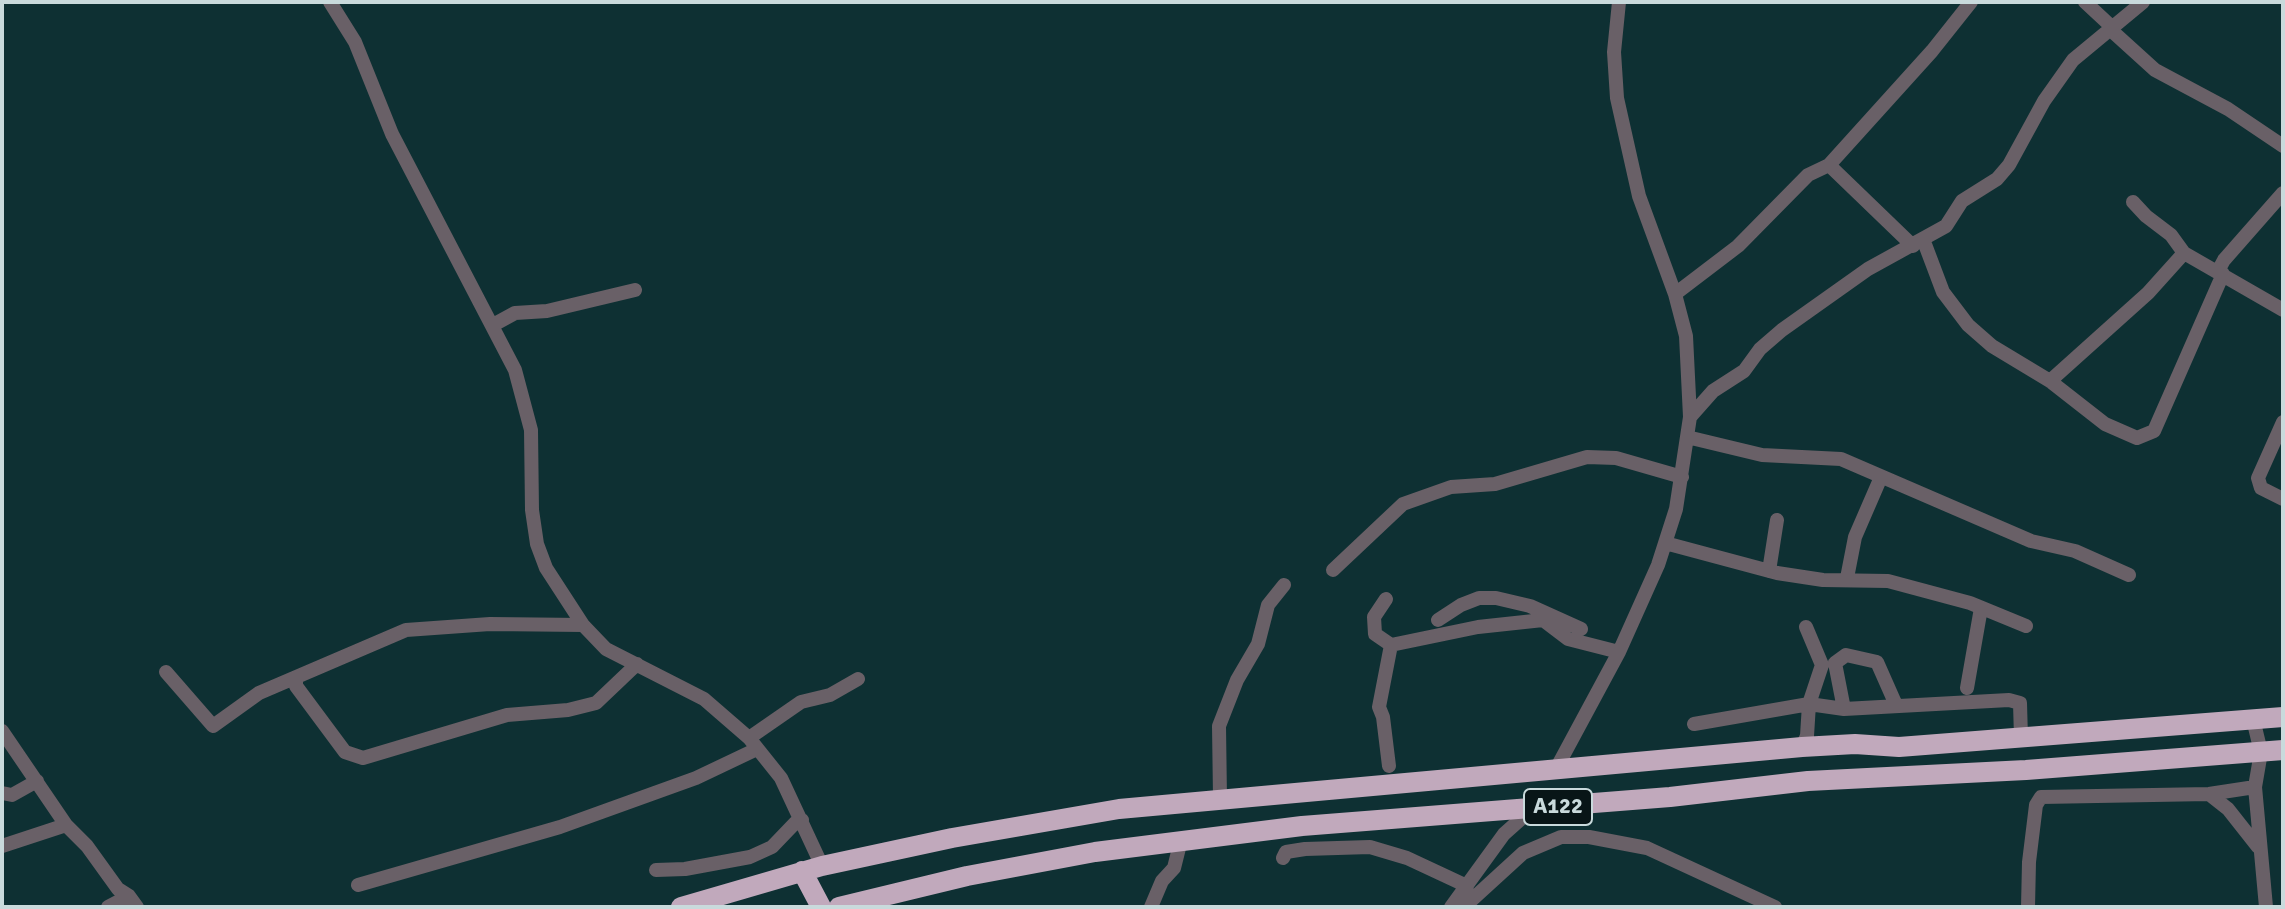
<!DOCTYPE html>
<html>
<head>
<meta charset="utf-8">
<style>
  body { margin:0 }
  #map { position:relative; width:2285px; height:909px; overflow:hidden; background:#0e3033; font-family:Signika,sans-serif }
  canvas { display:block }
  .frame { position:absolute; inset:0; border:4px solid #c9dadc; pointer-events:none }
</style>
</head>
<body>
<div id="map">
<canvas width="2285" height="909"></canvas>
<div class="frame"></div>
</div>
<script>
const ctx = document.querySelector('canvas').getContext('2d');
ctx.lineJoin = 'round';
const shape = rows => new Path2D(rows.map(r => 'M' + r).join(''));
function strokePath(path, color, width, dash) { ctx.strokeStyle = color; ctx.lineWidth = width; ctx.lineCap = dash ? 'butt' : 'round'; ctx.setLineDash(dash || []); ctx.stroke(path); }
function drawText(font, color, halo, rows, align = 'center') {
  ctx.font = font + ' Signika,sans-serif'; ctx.lineWidth = 6; ctx.setLineDash([]); ctx.textBaseline = 'middle'; ctx.strokeStyle = halo; ctx.fillStyle = color; for (const [text, x, y, turn = 0] of rows) {
    ctx.save(); ctx.translate(x, y); ctx.rotate((+turn || 0) * Math.PI / 180); ctx.textAlign = isNaN(turn) ? turn : align; if (halo) ctx.strokeText(text, 0, 0); ctx.fillText(text, 0, 0); ctx.restore();
  }
}
strokePath(shape([
  [330,2,355,42,392,134,515,370,531,430,532,510,537,544,546,568,583,625,606,649,704,699,749,738,781,778,822,866],
  [2085,2,2114,29],
  [2112,31,2155,70,2228,109,2283,146],
  [2133,202,2146,216,2171,235,2184,253,2283,310],
  [1923,239,1943,292,1968,325,1992,346,2050,381,2105,424,2137,438,2154,431,2223,274],
  [1913,246,1829,165,1932,51,1971,2],
  [2218,271,2224,260,2283,193],
  [1675,294,1738,246,1808,175,1829,165],
  [493,325,515,313,547,311,635,290],
  [2050,381,2148,293,2184,253],
  [1690,417,1713,391,1744,371,1760,349,1782,330,1868,269,1946,226,1962,201,1997,179,2009,165,2044,101,2073,60,2143,2],
  [2283,422,2258,478,2261,488,2283,499],
  [1687,437,1762,455,1841,459,2031,541,2075,551,2129,575],
  [1665,543,1777,573,1823,580,1888,581,1970,603,2026,626],
  [1333,570,1403,504,1451,487,1495,484,1587,457,1616,458,1682,477],
  [1769,571,1777,520],
  [1847,578,1855,537,1881,477],
  [1386,599,1374,617,1375,634,1391,645,1478,627,1543,620,1568,639,1619,652],
  [1438,620,1461,605,1479,598,1496,598,1530,606,1581,629],
  [166,672,213,726,259,693,406,630,490,624,583,625],
  [296,679,296,686,345,752,363,758,507,715,568,710,596,703,637,664],
  [1967,688,1981,608],
  [1844,709,1835,663,1846,655,1877,662,1896,705],
  [2253,719,2261,752,2255,787,2266,907],
  [1694,724,1809,704,1844,709,2009,700,2020,703,2021,738],
  [2,731,66,825,87,846,118,889,129,896,137,907],
  [749,738,801,702,830,695,858,679],
  [1802,747,1807,736,1809,704,1822,665,1806,627],
  [1389,766,1383,717,1379,707,1391,645],
  [1556,769,1619,652,1658,565,1676,509,1690,417,1686,336,1675,294,1639,196,1617,98,1614,52,1619,2],
  [2,793,12,795,37,781],
  [2209,794,2228,809,2258,847],
  [1220,798,1219,726,1237,680,1258,644,1268,605,1284,585],
  [2,846,66,825],
  [1283,858,1286,852,1305,849,1370,847,1407,858,1467,886],
  [656,870,685,869,750,857,772,847,795,823,802,820],
  [358,885,560,827,696,778,757,749],
  [108,907,129,896],
  [1151,907,1162,881,1174,868,1181,840],
  [1451,907,1504,834,1532,809],
  [1464,907,1523,853,1561,837,1589,837,1647,848,1775,907],
  [2028,907,2029,862,2036,805,2041,797,2209,794,2255,787]
]), '#696067', 14);
strokePath(shape([
  [802,871,821,907],
  [681,907,822,866,952,838,1119,809,1802,747,1855,744,1899,747,2283,717],
  [839,907,967,876,1095,852,1302,826,1670,797,1808,781,2026,770,2283,750]
]), '#c1a9bc', 20);
for (const [x, y, w] of [
  [1558,807,68]
]) { const box = new Path2D(); box.roundRect(x - w / 2, y - 18, w, 36, 6); ctx.fillStyle = '#081517'; ctx.fill(box); strokePath(box, '#c9dadc', 2); }
drawText('bold 22px', '#c9dadc', null, [
  ["A122",1558,807]
]);
</script>
</body>
</html>
